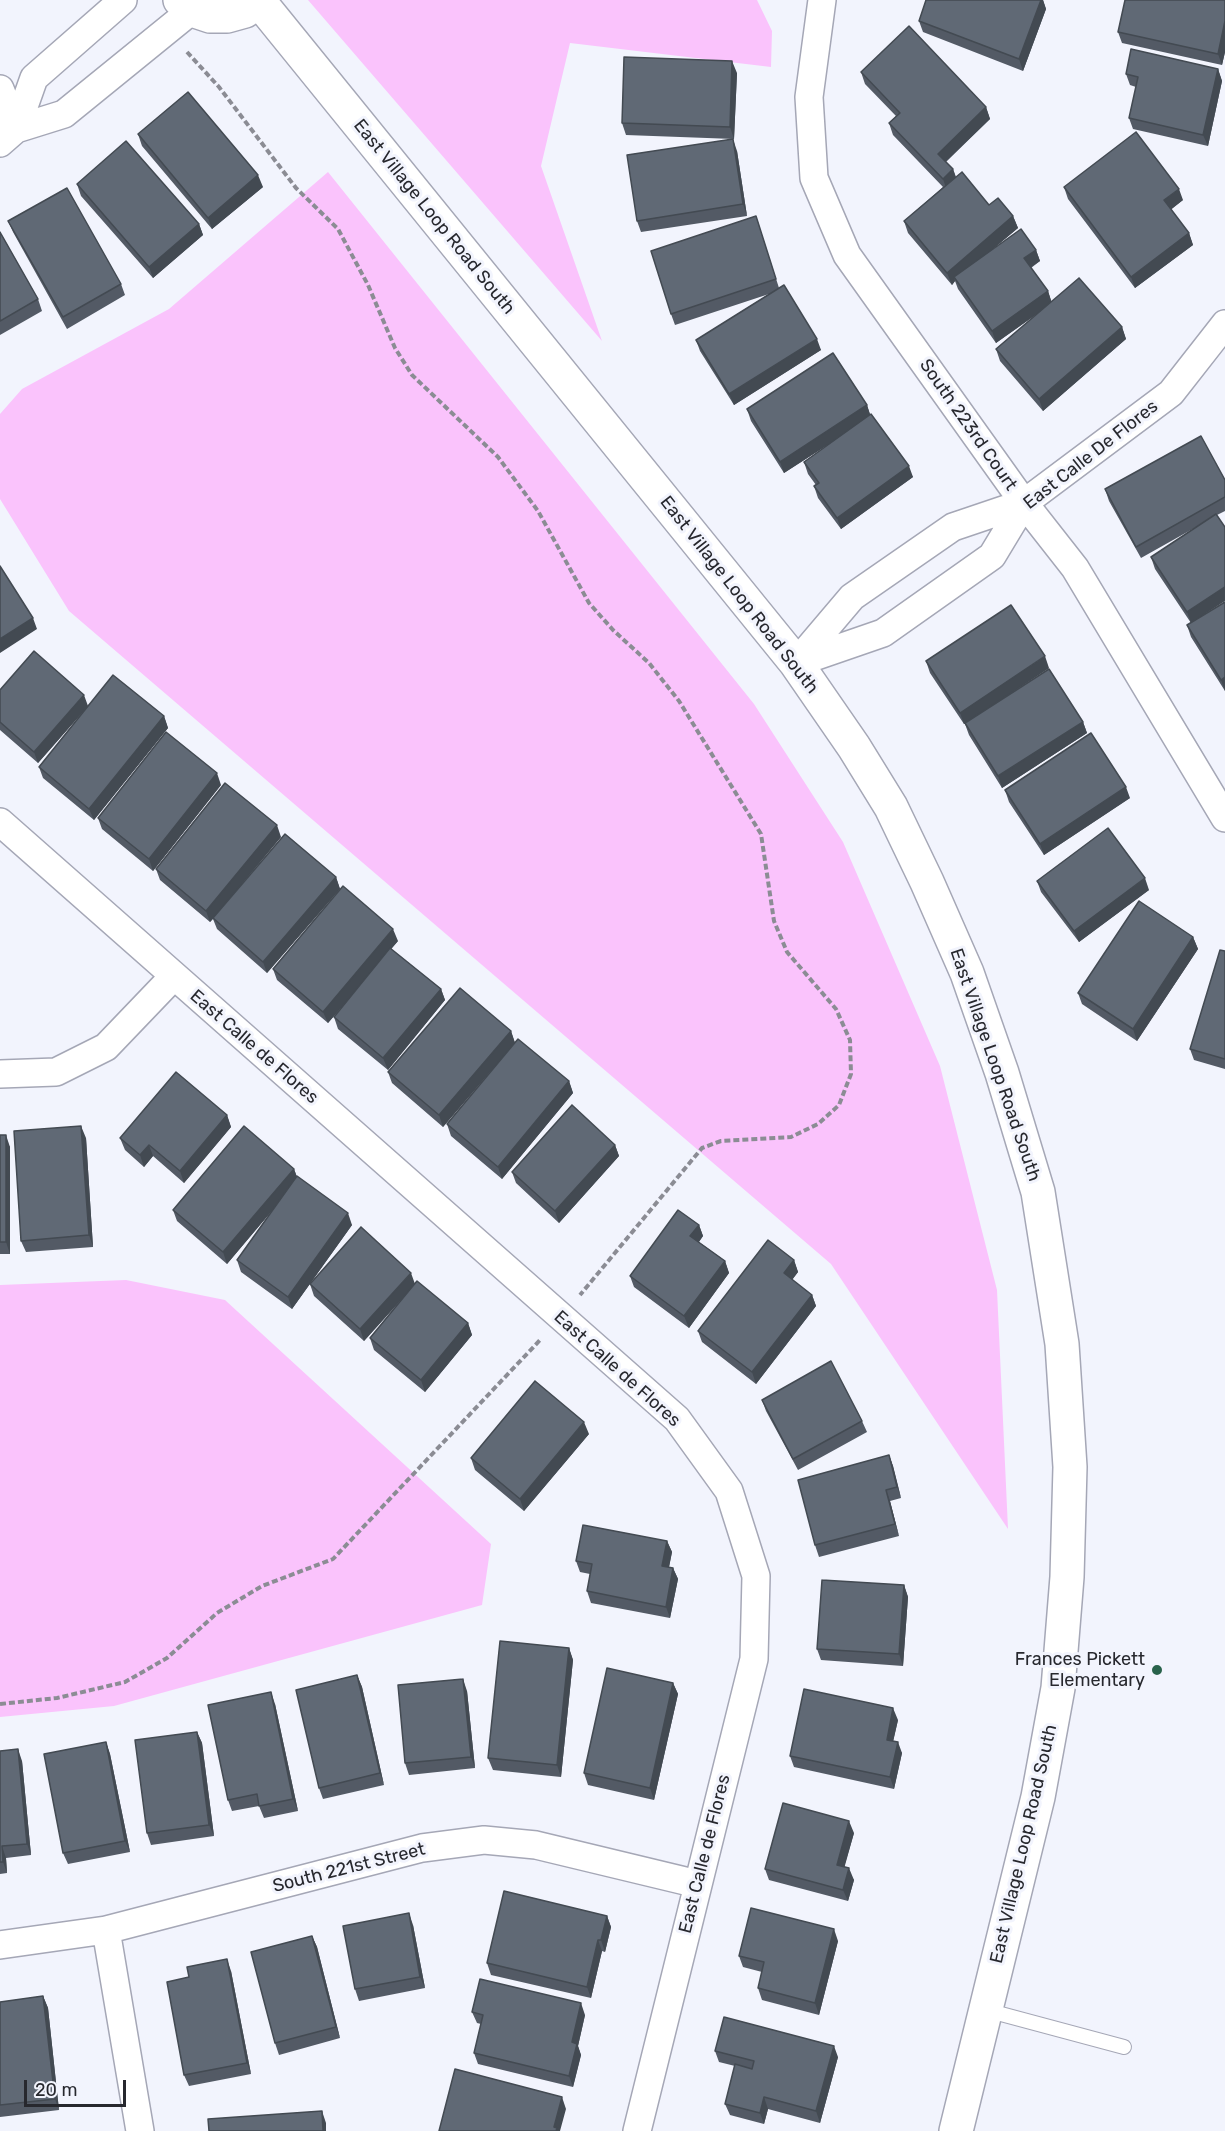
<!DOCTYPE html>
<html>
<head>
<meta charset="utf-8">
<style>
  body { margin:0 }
  #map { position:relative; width:1225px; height:2131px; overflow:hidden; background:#f2f4fd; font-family:Rubik,sans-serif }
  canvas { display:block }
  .scale { position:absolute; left:24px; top:2080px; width:102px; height:27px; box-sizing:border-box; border:3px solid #27282e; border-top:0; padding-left:8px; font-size:18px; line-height:21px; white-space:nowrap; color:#27282e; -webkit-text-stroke:4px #f2f4fd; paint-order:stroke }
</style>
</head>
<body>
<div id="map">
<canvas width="1225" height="2131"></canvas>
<div class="scale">20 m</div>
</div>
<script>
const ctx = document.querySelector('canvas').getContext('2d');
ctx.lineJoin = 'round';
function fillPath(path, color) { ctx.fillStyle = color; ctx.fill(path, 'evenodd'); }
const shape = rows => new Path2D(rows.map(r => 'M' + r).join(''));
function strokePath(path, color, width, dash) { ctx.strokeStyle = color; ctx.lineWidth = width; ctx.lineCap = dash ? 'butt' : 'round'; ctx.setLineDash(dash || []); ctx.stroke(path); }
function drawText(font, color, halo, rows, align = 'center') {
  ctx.font = font + ' Rubik,sans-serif'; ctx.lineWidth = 6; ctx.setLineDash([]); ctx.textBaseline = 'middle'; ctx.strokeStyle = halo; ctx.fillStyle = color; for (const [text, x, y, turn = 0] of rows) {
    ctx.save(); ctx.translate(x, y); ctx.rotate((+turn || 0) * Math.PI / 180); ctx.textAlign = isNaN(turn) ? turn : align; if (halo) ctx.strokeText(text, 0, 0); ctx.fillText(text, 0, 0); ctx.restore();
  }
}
fillPath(shape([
  [308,0,757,0,772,31,771,67,570,43,541,166,602,341],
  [328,172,754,704,843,842,940,1066,997,1290,1008,1529,831,1264,69,611,0,499,0,414,22,389,169,309],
  [126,1280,225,1300,491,1544,482,1605,114,1706,0,1717,0,1285]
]), '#fac3fc');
const service = shape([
  [986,2010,1124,2047]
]);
const minor = shape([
  [822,0,809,97,814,178,847,255,1024,503,1075,568,1225,818],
  [0,89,16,129],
  [16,129,34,78,123,0],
  [0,143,16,129,64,114,192,10],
  [796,663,883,633,992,556,1024,503,1171,393,1225,324],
  [796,663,852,597,953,527,1024,503],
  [0,822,677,1419,729,1491,756,1576,754,1659,637,2131],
  [0,1074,56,1072,106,1047,174,976],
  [106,1930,140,2131],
  [0,1945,106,1930,422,1848,484,1840,536,1845,698,1884]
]);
const tertiary = shape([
  [180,0,192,10,210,16,227,16,245,11,260,0],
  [259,1,796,663,854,747,891,807,927,882,967,973,1002,1073,1038,1192,1062,1344,1070,1467,1067,1577,1058,1688,1038,1797,956,2131]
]);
strokePath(service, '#a5a7b6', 16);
strokePath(minor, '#a5a7b6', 30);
strokePath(tertiary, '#a5a7b6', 36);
strokePath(shape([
  [187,52,219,87,296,188,338,229,368,285,395,348,412,375,498,457,538,511,589,603,613,630,649,663,679,701,761,834,774,921,787,952,836,1009,850,1040,851,1074,839,1105,818,1124,791,1137,721,1141,702,1148,580,1295],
  [0,1704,57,1698,125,1682,167,1658,217,1613,262,1586,333,1559,541,1339]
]), '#8b8c94', 4, [6, 3]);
strokePath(service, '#fff', 14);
strokePath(minor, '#fff', 27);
strokePath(tertiary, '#fff', 33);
fillPath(shape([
  [926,0,1043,0,1046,9,1023,71,923,32,919,21],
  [1225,0,1225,52,1222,65,1122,43,1118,32],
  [1218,69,1222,81,1208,146,1133,129,1129,118,1136,87,1130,85,1126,74],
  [861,72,986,107,990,119,946,162,953,169,956,177,989,205,1013,216,1018,228,993,249,1036,250,1040,261,1031,268,1048,291,1051,301,1122,327,1126,339,1043,411,1000,361,996,349,1040,312,996,343,958,289,955,281,952,285,908,233,904,221,943,187,893,135,889,123,896,116,865,84],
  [737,73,734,139,626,135,622,123],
  [138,134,263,187,212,229,142,146],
  [737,151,747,216,641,232,637,221],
  [77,184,199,224,203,235,153,278,81,196],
  [1064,187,1183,200,1171,209,1189,233,1193,245,1135,288,1068,199],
  [756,216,779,288,821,350,734,405,700,351,696,340,769,294,675,325,671,314],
  [8,221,121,284,125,295,67,329,13,232],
  [0,232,38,299,42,311,0,335],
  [867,405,870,415,913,477,841,529,818,498,814,486,816,485,808,474,804,462,832,442,784,473,751,421,747,409],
  [1225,480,1225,511,1217,515,1199,618,1225,602,1225,691,1191,637,1187,625,1191,623,1155,569,1151,557,1198,526,1141,558,1109,501,1105,489],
  [926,661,1049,668,984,711,1083,722,1087,733,1002,788,969,735,965,724,964,724,930,673],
  [0,690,88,706,164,716,168,728,94,820,43,778,39,767,83,712,38,763,0,730],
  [221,785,153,871,102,829,98,818],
  [1005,790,1130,798,1044,855,1009,802],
  [281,837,241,885,336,877,340,889,267,973,217,929,213,919,210,922,160,880,156,869],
  [1037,881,1149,890,1079,942,1041,892],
  [1193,937,1198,949,1137,1041,1082,1004,1078,993],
  [398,941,391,949,441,989,445,1000,388,1070,338,1029,334,1017,354,993,328,1023,277,980,273,969],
  [1225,951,1225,1069,1194,1060,1190,1049],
  [511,1031,515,1043,569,1081,573,1093,502,1179,451,1136,447,1124,505,1054,443,1127,392,1083,388,1072],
  [227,1115,231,1127,184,1183,153,1156,144,1167,125,1150,120,1138],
  [0,1135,10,1147,10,1254,0,1254],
  [86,1138,93,1247,26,1252,21,1241],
  [615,1145,619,1156,559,1223,516,1183,512,1172],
  [294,1169,297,1177,352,1225,292,1309,241,1272,237,1260,275,1207,227,1264,177,1221,173,1210],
  [699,1225,703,1236,699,1242,725,1261,729,1273,689,1328,634,1287,630,1276],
  [794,1260,798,1272,792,1280,812,1295,816,1306,756,1384,702,1342,698,1331],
  [415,1283,468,1323,472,1335,425,1392,374,1350,370,1338,404,1297,364,1341,314,1296,310,1284],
  [762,1400,862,1421,867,1432,798,1470,766,1411],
  [589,1434,524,1511,475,1470,471,1458],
  [889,1455,893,1466,901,1498,890,1501,899,1536,819,1557,815,1545],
  [667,1541,672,1552,669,1567,673,1568,678,1579,670,1618,591,1603,587,1591,590,1574,580,1572,576,1561],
  [904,1585,908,1597,903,1666,821,1660,817,1649],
  [569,1648,573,1660,561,1777,493,1770,488,1758],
  [357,1675,362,1687,384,1785,323,1799,319,1788],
  [673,1683,678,1694,654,1800,588,1785,584,1773],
  [467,1691,475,1768,409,1775,405,1763],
  [275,1704,298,1811,264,1818,259,1806,232,1811,228,1800],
  [898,1720,893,1741,902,1753,894,1789,794,1767,790,1756],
  [197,1732,202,1743,214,1836,151,1845,147,1833],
  [106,1742,110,1754,130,1852,68,1864,63,1853],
  [0,1751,22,1761,31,1855,6,1858,7,1873,0,1874],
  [854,1833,844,1867,854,1880,848,1901,769,1880,765,1869],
  [607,1916,611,1927,605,1952,602,1951,591,1998,491,1975,487,1963],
  [413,1925,425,1988,359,2001,355,1989],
  [312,1936,317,1947,340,2038,279,2055,275,2043],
  [838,1941,819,2015,762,2000,758,1988,762,1972,743,1967,739,1956],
  [231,1971,251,2074,189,2086,184,2075],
  [43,1996,48,2008,59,2110,0,2117,0,2002],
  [472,2012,585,2015,578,2046,581,2055,573,2087,478,2064,474,2053,481,2024,477,2023],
  [715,2051,838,2057,820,2123,768,2109,764,2124,730,2115,725,2104,735,2066,719,2062]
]), '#535a65');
fillPath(shape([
  [1041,0,1043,0,1046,9,1023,71,1019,59],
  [1225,21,1225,52,1222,65,1218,54],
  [732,61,737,73,734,139,730,127],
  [1218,69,1222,81,1208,146,1203,135],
  [986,107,990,119,942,165,938,154],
  [733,139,737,151,747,216,743,204],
  [953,169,957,181,947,191,943,179],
  [258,175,263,187,212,229,208,218],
  [1179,189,1183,200,1168,212,1164,200],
  [1013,216,1018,228,956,280,954,277,955,281,952,285,947,273],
  [199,224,203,235,153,278,149,267],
  [1189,233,1193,245,1135,288,1131,277],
  [1036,250,1040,261,1028,269,1024,258],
  [1048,291,1052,303,996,343,992,331],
  [1122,327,1126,339,1043,411,1039,399],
  [817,339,821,350,734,405,729,394],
  [867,405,871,417,784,473,780,462],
  [909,466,913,477,841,529,837,518],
  [1225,587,1225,601,1191,623,1187,612],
  [33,618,37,629,0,653,0,639],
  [1045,656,1049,668,964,724,960,713],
  [1225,677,1225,691,1221,680],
  [84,695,88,706,38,763,34,752],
  [164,716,168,728,94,820,89,809],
  [1083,722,1087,733,1002,788,998,776],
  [217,773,221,785,153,871,149,859],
  [1126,787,1130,798,1044,855,1040,844],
  [277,825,281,837,210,922,206,911],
  [336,877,340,889,267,973,263,962],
  [1145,878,1149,890,1079,942,1074,931],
  [393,929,398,941,328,1023,323,1012],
  [1193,937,1198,949,1137,1041,1133,1029],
  [441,989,445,1000,388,1070,383,1058],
  [511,1031,515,1043,443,1127,439,1115],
  [569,1081,573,1093,502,1179,498,1167],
  [227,1115,231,1127,184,1183,180,1171],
  [81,1126,86,1138,93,1247,89,1235],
  [6,1135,10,1147,10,1254,6,1242],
  [149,1145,153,1156,144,1167,140,1155],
  [615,1145,619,1156,559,1223,555,1211],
  [294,1169,298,1180,227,1264,223,1252],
  [348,1213,352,1225,292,1309,288,1297],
  [699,1225,703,1236,695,1247,690,1236],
  [794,1260,798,1272,788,1285,784,1273],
  [725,1261,729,1273,689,1328,684,1316],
  [411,1273,415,1284,364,1341,360,1329],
  [812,1295,816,1306,756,1384,752,1372],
  [468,1323,472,1335,425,1392,421,1380],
  [584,1422,589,1434,524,1511,520,1499],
  [889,1455,893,1466,901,1498,897,1487],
  [886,1490,890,1501,899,1536,895,1524],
  [667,1541,672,1552,667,1577,662,1566],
  [673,1568,678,1579,670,1618,666,1607],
  [904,1585,908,1597,903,1666,899,1654],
  [569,1648,573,1660,561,1777,557,1765],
  [357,1675,362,1687,384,1785,380,1773],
  [463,1679,467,1691,475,1768,471,1757],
  [673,1683,678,1694,654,1800,650,1788],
  [271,1692,275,1704,298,1811,293,1799],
  [893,1708,898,1720,891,1751,887,1740],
  [197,1732,202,1743,214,1836,209,1825],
  [106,1742,110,1754,130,1852,125,1841],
  [898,1742,902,1753,894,1789,890,1777],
  [18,1749,22,1761,31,1855,27,1844],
  [849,1821,854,1833,842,1876,837,1865],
  [2,1846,6,1858,7,1873,3,1862],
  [849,1868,854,1880,848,1901,843,1890],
  [409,1913,413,1925,425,1988,420,1977],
  [607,1916,611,1927,605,1952,601,1940],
  [834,1929,838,1941,819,2015,815,2003],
  [312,1936,317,1947,340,2038,336,2027],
  [598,1940,602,1951,591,1998,587,1987],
  [227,1959,231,1971,251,2074,247,2063],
  [43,1996,48,2008,59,2110,55,2099],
  [581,2003,585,2015,578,2046,581,2055,573,2087,569,2076,572,2042],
  [834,2046,838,2057,820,2123,816,2111],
  [562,2097,566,2109,560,2131,555,2131,554,2127],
  [764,2097,768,2109,764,2124,760,2113],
  [322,2111,326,2123,326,2131,323,2131]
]), '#434a52');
const building = shape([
  [926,0,1041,0,1019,59,919,21,926,0],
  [1125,0,1225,0,1225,21,1218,54,1118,32,1125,0],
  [909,26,986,107,938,154,953,169,943,179,889,123,900,113,861,72,909,26],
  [1131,49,1218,69,1203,135,1129,118,1138,77,1126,74,1131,49],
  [624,57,732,61,730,127,622,123,624,57],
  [188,92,258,175,208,218,138,134,188,92],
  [1136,132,1179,189,1164,200,1189,233,1131,277,1064,187,1136,132],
  [733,139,743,204,637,221,627,155,733,139],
  [126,141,199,224,149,267,77,184,126,141],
  [962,172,989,205,998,198,1013,216,947,273,904,221,962,172],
  [67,188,121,284,63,317,8,221,67,188],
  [756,216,776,279,671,314,651,251,756,216],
  [1021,229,1036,250,1024,258,1048,291,992,331,954,277,1021,229],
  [0,232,38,299,0,321,0,232],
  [1079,278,1122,327,1039,399,996,349,1079,278],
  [784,285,817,339,729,394,696,340,784,285],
  [833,353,867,405,780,462,747,409,833,353],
  [871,414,909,466,837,518,814,486,819,483,804,462,871,414],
  [1201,436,1225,480,1225,497,1136,547,1105,489,1201,436],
  [1216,514,1225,527,1225,587,1187,612,1151,557,1216,514],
  [0,566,33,618,0,639,0,566],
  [1225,602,1225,677,1221,680,1187,625,1225,602],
  [1011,605,1045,656,960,713,926,661,1011,605],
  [34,651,84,695,34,752,0,722,0,690,34,651],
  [1049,669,1083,722,998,776,965,723,1049,669],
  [113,675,164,716,89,809,39,767,113,675],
  [166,732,217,773,149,859,98,818,166,732],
  [1091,733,1126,787,1040,844,1005,790,1091,733],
  [225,783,277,825,206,911,156,869,225,783],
  [1108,828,1145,878,1074,931,1037,881,1108,828],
  [285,834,336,877,263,962,213,918,285,834],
  [343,886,393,929,323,1012,273,969,343,886],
  [1139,901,1193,937,1133,1029,1078,993,1139,901],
  [390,948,441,989,383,1058,334,1017,390,948],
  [1220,950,1225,951,1225,1059,1190,1049,1220,950],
  [460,988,511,1031,439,1115,388,1072,460,988],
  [518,1039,569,1081,498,1167,447,1124,518,1039],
  [176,1072,227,1115,180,1171,149,1145,140,1155,120,1138,176,1072],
  [572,1105,615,1145,555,1211,512,1172,572,1105],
  [81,1126,89,1235,21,1241,14,1131,81,1126],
  [244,1126,294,1169,223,1252,173,1210,244,1126],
  [0,1135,6,1135,6,1242,0,1242,0,1135],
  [297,1176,348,1213,288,1297,237,1260,297,1176],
  [678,1210,699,1225,690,1236,725,1261,684,1316,630,1276,678,1210],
  [361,1227,411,1273,360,1329,310,1284,361,1227],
  [768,1240,794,1260,784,1273,812,1295,752,1372,698,1331,768,1240],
  [417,1281,468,1323,421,1380,370,1338,417,1281],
  [831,1361,862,1421,793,1459,762,1400,831,1361],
  [535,1381,584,1422,520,1499,471,1458,535,1381],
  [889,1455,897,1487,886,1490,895,1524,815,1545,798,1480,889,1455],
  [583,1525,667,1541,662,1566,673,1568,666,1607,587,1591,592,1564,576,1561,583,1525],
  [822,1580,904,1585,899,1654,817,1649,822,1580],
  [500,1641,569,1648,557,1765,488,1758,500,1641],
  [607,1668,673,1683,650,1788,584,1773,607,1668],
  [357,1675,380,1773,319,1788,296,1690,357,1675],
  [463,1679,471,1757,405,1763,398,1685,463,1679],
  [804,1689,893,1708,887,1740,898,1742,890,1777,790,1756,804,1689],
  [271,1692,293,1799,259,1806,257,1794,228,1800,208,1705,271,1692],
  [197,1732,209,1825,147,1833,135,1740,197,1732],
  [106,1742,125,1841,63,1853,44,1754,106,1742],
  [18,1749,27,1844,2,1846,3,1862,0,1862,0,1751,18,1749],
  [783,1803,849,1821,837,1865,849,1868,843,1890,765,1869,783,1803],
  [504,1891,607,1916,601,1940,598,1940,587,1987,487,1963,504,1891],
  [751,1908,834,1929,815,2003,758,1988,764,1962,739,1956,751,1908],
  [409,1913,420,1977,355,1989,343,1926,409,1913],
  [312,1936,336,2027,275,2043,251,1952,312,1936],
  [227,1959,247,2063,184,2075,167,1982,189,1977,187,1967,227,1959],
  [480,1979,581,2003,572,2042,577,2044,569,2076,474,2053,483,2015,472,2012,480,1979],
  [43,1996,55,2099,0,2105,0,2002,43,1996],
  [724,2017,834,2046,816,2111,764,2097,760,2113,725,2104,735,2064,752,2069,754,2061,715,2051,724,2017],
  [455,2069,562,2097,554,2127,557,2128,556,2131,439,2131,455,2069],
  [322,2111,323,2131,209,2131,208,2119,322,2111]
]);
fillPath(building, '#606975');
strokePath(building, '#434a52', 1.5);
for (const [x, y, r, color] of [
  [1157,1670,6,"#29624b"]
]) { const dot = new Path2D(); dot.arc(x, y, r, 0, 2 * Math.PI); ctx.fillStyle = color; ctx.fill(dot); strokePath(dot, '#f2f4fd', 2); }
drawText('18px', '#27282e', '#f2f4fd', [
  ["East Village Loop Road South",434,217,51],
  ["South 223rd Court",968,425,55],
  ["East Calle De Flores",1091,455,-38],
  ["East Village Loop Road South",739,595,52],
  ["East Calle de Flores",254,1047,41],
  ["East Village Loop Road South",995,1065,71],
  ["East Calle de Flores",617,1369,42],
  ["East Village Loop Road South",1024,1844,-77],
  ["East Calle de Flores",705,1854,-76],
  ["South 221st Street",349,1868,-14]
]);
drawText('18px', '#27282e', '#f2f4fd', [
  ["Frances Pickett",1145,1660],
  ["Elementary",1145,1681]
], 'right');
</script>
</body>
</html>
